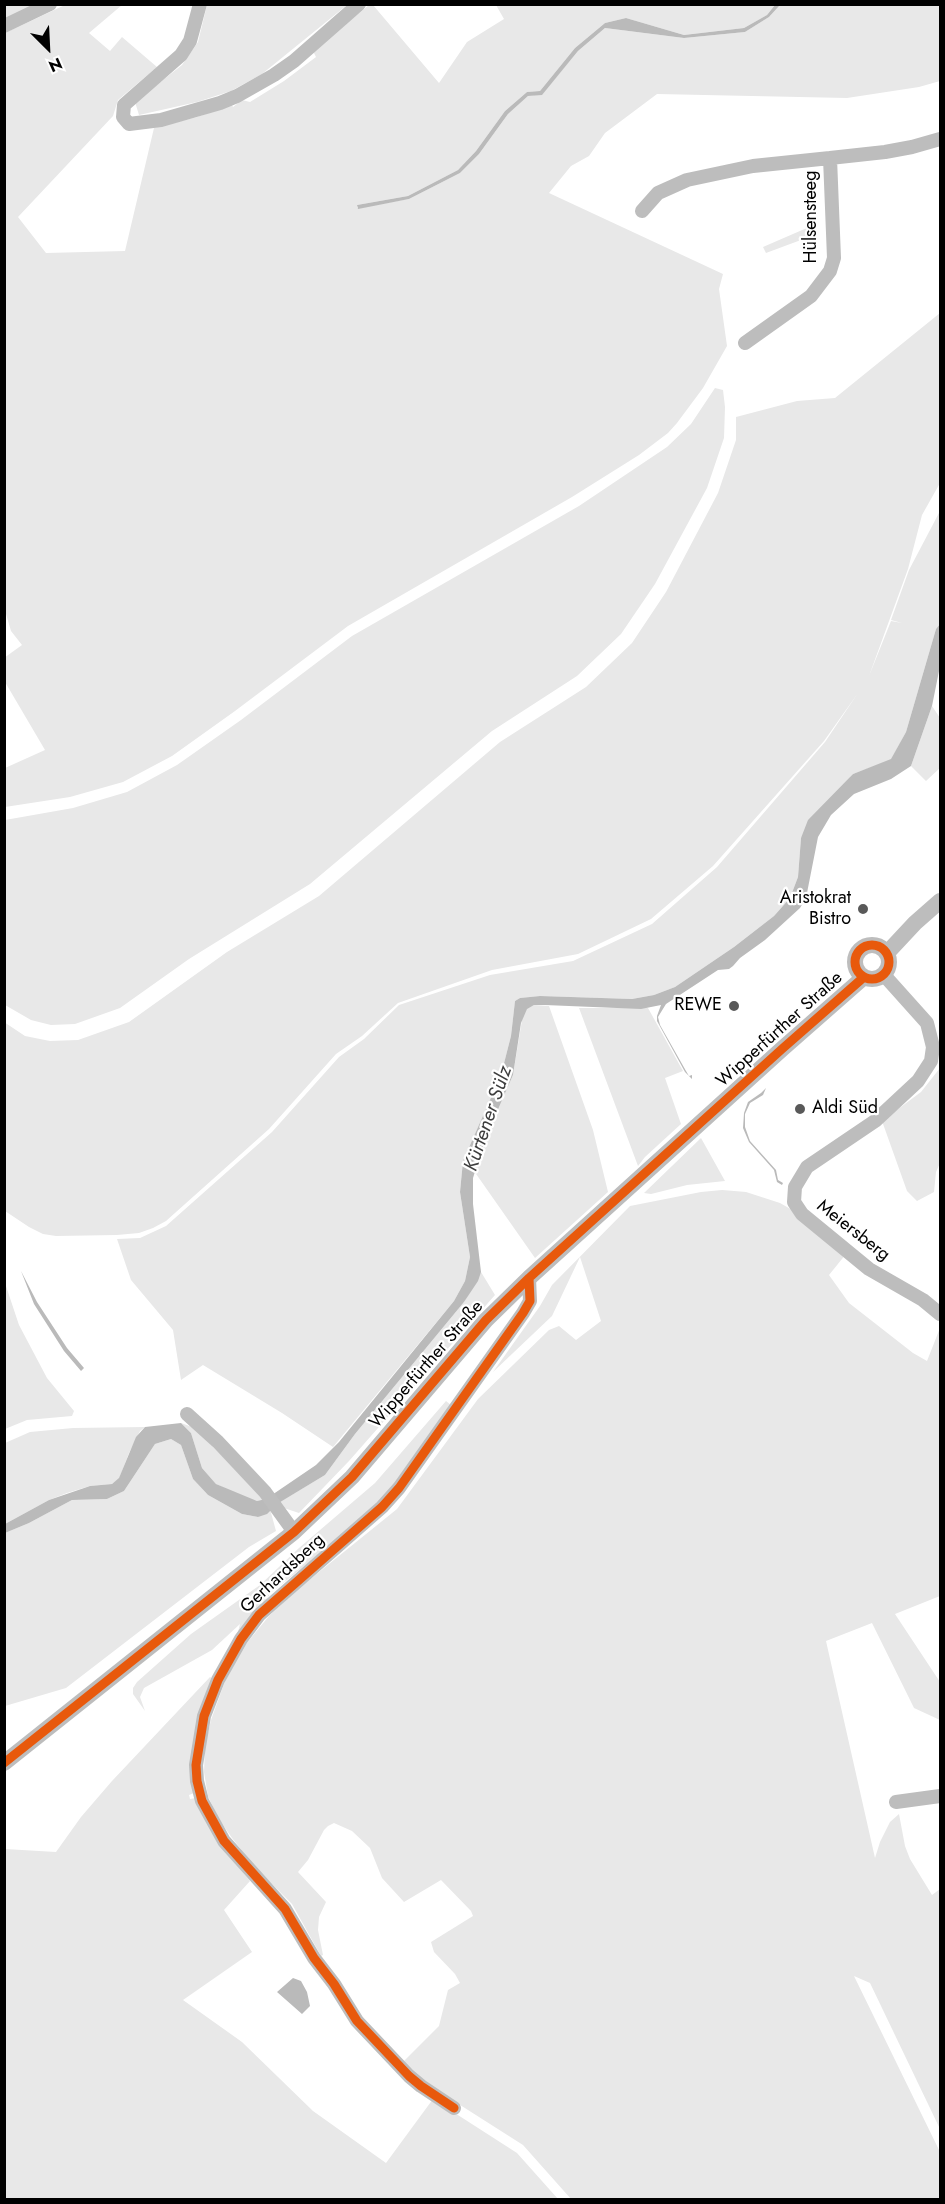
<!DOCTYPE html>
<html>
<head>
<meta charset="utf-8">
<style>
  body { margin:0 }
  #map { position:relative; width:945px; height:2204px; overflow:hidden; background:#fff; font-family:Jost,sans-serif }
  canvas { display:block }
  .frame { position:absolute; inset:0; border:6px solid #000; pointer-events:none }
  .north { position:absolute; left:18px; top:18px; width:60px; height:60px; -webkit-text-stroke:4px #fff; paint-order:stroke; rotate:156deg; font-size:16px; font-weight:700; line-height:24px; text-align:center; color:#000 }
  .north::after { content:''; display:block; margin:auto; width:21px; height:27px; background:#000; clip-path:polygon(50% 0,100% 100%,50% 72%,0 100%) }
</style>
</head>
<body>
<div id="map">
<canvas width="945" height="2204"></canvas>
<div class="frame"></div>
<div class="north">N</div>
</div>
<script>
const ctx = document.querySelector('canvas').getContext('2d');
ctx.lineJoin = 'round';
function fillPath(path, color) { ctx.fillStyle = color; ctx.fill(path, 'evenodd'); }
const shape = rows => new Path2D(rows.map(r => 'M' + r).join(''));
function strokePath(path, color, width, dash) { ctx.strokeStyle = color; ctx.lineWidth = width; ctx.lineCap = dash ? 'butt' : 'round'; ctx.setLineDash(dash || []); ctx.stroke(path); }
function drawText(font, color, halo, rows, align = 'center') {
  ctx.font = font + ' Jost,sans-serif'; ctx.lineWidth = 4.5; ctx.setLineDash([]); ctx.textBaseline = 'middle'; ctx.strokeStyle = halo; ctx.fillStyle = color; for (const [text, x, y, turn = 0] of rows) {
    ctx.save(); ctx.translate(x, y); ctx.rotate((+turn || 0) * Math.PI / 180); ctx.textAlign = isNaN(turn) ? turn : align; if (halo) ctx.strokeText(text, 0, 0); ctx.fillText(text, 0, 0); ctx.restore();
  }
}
fillPath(shape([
  [5,5,34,5,5,19],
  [65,5,122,5,89,33,110,51,122,37,157,67,118,100,113,116,18,217,46,253,125,251,154,128,197,117,232,105,233,107,242,100,250,102,284,81,316,57,313,51,369,5,373,5,439,83,467,42,504,19,496,5,775,5,767,15,744,28,684,35,626,18,605,23,575,48,540,91,527,92,505,111,476,151,458,170,408,196,357,205,357,208,409,199,460,173,479,154,508,114,528,96,542,94,578,51,605,28,684,38,745,32,769,17,780,5,940,5,940,81,919,87,847,98,657,94,605,133,589,156,571,166,549,193,723,274,719,289,727,346,703,388,677,423,668,433,639,455,572,497,348,626,235,711,172,756,123,782,70,797,5,807,5,768,45,750,5,682,4,658,22,645,11,631,4,607,5,33],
  [207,5,347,5,262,74,231,91,197,102,139,115,135,102,182,65,198,42],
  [816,224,817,234,766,253,763,247],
  [940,313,940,483,922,515,908,569,869,676,891,621,902,623,891,620,909,570,940,511,940,624,936,629,906,732,891,760,853,774,801,838,798,877,790,898,774,916,734,947,675,987,654,995,632,999,540,996,520,998,515,1001,511,1036,501,1075,463,1161,460,1192,470,1257,465,1281,454,1301,333,1447,282,1413,203,1365,181,1380,173,1330,131,1280,117,1239,140,1238,166,1226,272,1132,339,1057,364,1039,399,1005,490,975,573,961,652,924,717,867,825,742,858,693,824,741,713,866,651,919,578,954,492,970,398,1003,362,1036,336,1054,269,1129,166,1221,153,1228,139,1233,117,1235,56,1236,43,1234,29,1227,5,1211,4,1022,25,1036,50,1041,78,1040,129,1022,227,952,319,896,500,742,586,687,632,643,666,592,718,493,736,440,736,417,797,401,835,398],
  [715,388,723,390,725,407,724,438,707,488,655,584,621,634,577,676,492,731,310,884,189,959,120,1008,75,1024,51,1025,31,1020,5,1005,5,820,73,808,127,792,177,765,241,720,352,636,579,506,667,447,691,424],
  [932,706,940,718,940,768,926,781,911,766],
  [534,1005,549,1006,593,1130,608,1192,535,1258,474,1171,486,1137,513,1075,523,1014,527,1008],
  [579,1008,648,1008,683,1071,665,1078,681,1124,645,1157,638,1166],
  [940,1068,940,1163,936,1172,934,1192,917,1201,907,1191,882,1121,921,1092],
  [701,1138,725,1181,687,1185,651,1194,644,1193],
  [722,1190,746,1192,780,1203,794,1211,846,1254,829,1275,849,1303,913,1353,927,1361,940,1328,940,1596,895,1614,940,1682,940,1720,914,1708,872,1623,826,1641,875,1858,880,1842,890,1822,899,1814,905,1846,910,1859,932,1895,940,1889,940,2129,870,1983,854,1976,940,2152,940,2199,571,2199,523,2145,424,2082,403,2062,439,2026,448,1990,460,1983,455,1974,434,1952,431,1942,473,1916,471,1911,441,1880,404,1902,382,1878,370,1848,352,1831,334,1823,328,1826,324,1830,308,1860,298,1872,326,1902,319,1917,318,1930,323,1955,321,1956,292,1904,255,1867,232,1838,218,1818,208,1796,204,1772,205,1746,211,1720,224,1684,241,1650,269,1616,298,1589,397,1509,478,1399,549,1330,559,1326,576,1340,601,1321,580,1257,552,1316,493,1372,540,1306,552,1285,630,1206,701,1192],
  [481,1272,495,1295,349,1461,299,1513,284,1508,280,1502,325,1475,355,1434,464,1302],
  [5,1283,19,1325,47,1378,74,1411,72,1416,27,1420,5,1429],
  [446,1401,451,1405,394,1485,363,1518,271,1593,236,1640,240,1624,212,1650,144,1688,140,1697,145,1711,133,1694,133,1688,137,1682,191,1634,260,1585,299,1548,375,1483],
  [181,1423,195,1428,264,1500,257,1501,243,1497,216,1484,202,1468,191,1433],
  [145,1427,140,1431,129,1453,119,1479,112,1484,90,1486,67,1493,49,1500,5,1524,5,1443,30,1432,73,1428],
  [171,1439,181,1445,193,1479,208,1495,242,1514,258,1517,270,1509,276,1531,249,1547,66,1688,5,1706,5,1533,29,1523,72,1500,107,1499,124,1491,155,1444],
  [210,1677,213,1679,194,1793,189,1795,190,1799,196,1798,227,1853,250,1881,224,1910,252,1952,183,2000,242,2042,313,2111,386,2163,433,2099,517,2153,558,2199,5,2200,5,1849,56,1852,81,1817,112,1781]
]), '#e8e8e8');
fillPath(shape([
  [775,5,780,5,769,17,745,32,684,38,605,28,578,51,542,95,528,96,508,114,479,154,460,173,409,199,358,209,357,205,408,196,458,170,476,151,505,111,527,92,540,91,575,48,605,23,626,18,684,35,744,28,767,15],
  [940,624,940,666,932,706,911,766,891,779,854,794,831,815,818,837,806,898,800,908,765,940,740,958,733,966,729,969,718,970,666,1004,658,1017,660,1025,686,1071,689,1076,692,1075,692,1079,685,1072,657,1021,657,1016,661,1005,641,1009,545,1005,534,1005,527,1009,521,1023,513,1075,486,1137,473,1178,473,1204,481,1272,478,1281,464,1302,355,1434,325,1475,277,1504,267,1514,258,1517,242,1514,208,1495,193,1479,181,1445,171,1439,155,1444,124,1491,107,1499,72,1500,29,1523,5,1533,5,1524,49,1500,90,1486,112,1484,119,1478,136,1437,145,1427,181,1423,191,1433,202,1468,216,1484,257,1501,266,1499,316,1465,339,1442,454,1301,465,1281,470,1257,460,1192,463,1161,501,1075,511,1036,515,1001,520,998,540,996,632,999,654,995,675,987,734,947,774,916,790,898,798,877,801,838,808,820,853,774,891,759,906,732,936,629],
  [766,1088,763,1095,750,1103,745,1114,745,1127,750,1141,776,1170,778,1180,783,1183,782,1185,777,1182,774,1170,749,1142,743,1128,744,1113,748,1102,761,1093],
  [21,1271,37,1302,67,1348,84,1368,81,1371,64,1351,34,1304],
  [293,1978,301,1981,307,1992,310,2006,302,2014,277,1992]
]), '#bababa');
strokePath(shape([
  [200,4,190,41,181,55,124,105,123,117,129,124,161,120,220,103,237,96,274,75,294,61,359,4],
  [4,26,50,4],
  [642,211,658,193,687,180,753,166,830,158],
  [745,343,811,296,830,271,834,258,830,158,885,152,912,147,940,139],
  [884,975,927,1023,933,1047,931,1061,918,1081,875,1121,807,1167,795,1187,794,1202,802,1214,869,1269,923,1300,940,1314],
  [187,1414,218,1442,265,1492,294,1532],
  [896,1802,940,1796],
  [454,2108,421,2086,409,2076,357,2021,334,1984,314,1958,285,1909,224,1841,202,1801,197,1781,196,1765,204,1716,218,1680,241,1639,259,1615,382,1507,399,1488,523,1313,530,1301,529,1278]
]), '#bdbdbd', 14);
strokePath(shape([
  '855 962a17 17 0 1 1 34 0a17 17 0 1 1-34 0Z',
  [887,953,915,923,940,901],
  [4,1763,294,1532,352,1477,486,1320,529,1278,782,1049,864,977]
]), '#bdbdbd', 16);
strokePath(shape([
  '855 962a17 17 0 1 1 34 0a17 17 0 1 1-34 0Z',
  [4,1763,294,1532,352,1477,486,1320,529,1278,782,1049,864,977],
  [454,2108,421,2086,409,2076,357,2021,334,1984,314,1958,285,1909,224,1841,202,1801,197,1781,196,1765,204,1716,218,1680,241,1639,259,1615,382,1507,399,1488,523,1313,530,1301,529,1278]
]), '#e8590c', 9);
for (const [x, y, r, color] of [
  [863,909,6,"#595959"],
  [734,1006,6,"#595959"],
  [800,1109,6,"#595959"]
]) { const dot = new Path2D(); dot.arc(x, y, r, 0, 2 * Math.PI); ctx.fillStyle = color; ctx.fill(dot); strokePath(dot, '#fff', 2); }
drawText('18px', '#000', '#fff', [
  ["Hülsensteeg",812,217,-90],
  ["Wipperfürther Straße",780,1030,-42],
  ["Meiersberg",853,1231,38],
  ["Wipperfürther Straße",427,1365,-49],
  ["Gerhardsberg",283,1574,-43]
]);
drawText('18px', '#000', '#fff', [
  ["Aristokrat",851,899],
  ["Bistro",851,920],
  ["REWE",722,1006],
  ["Aldi Süd",812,1109,"left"]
], 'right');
drawText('italic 20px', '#3e3e3e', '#fff', [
  ["Kürtener Sülz",489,1119,-71]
]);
</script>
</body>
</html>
